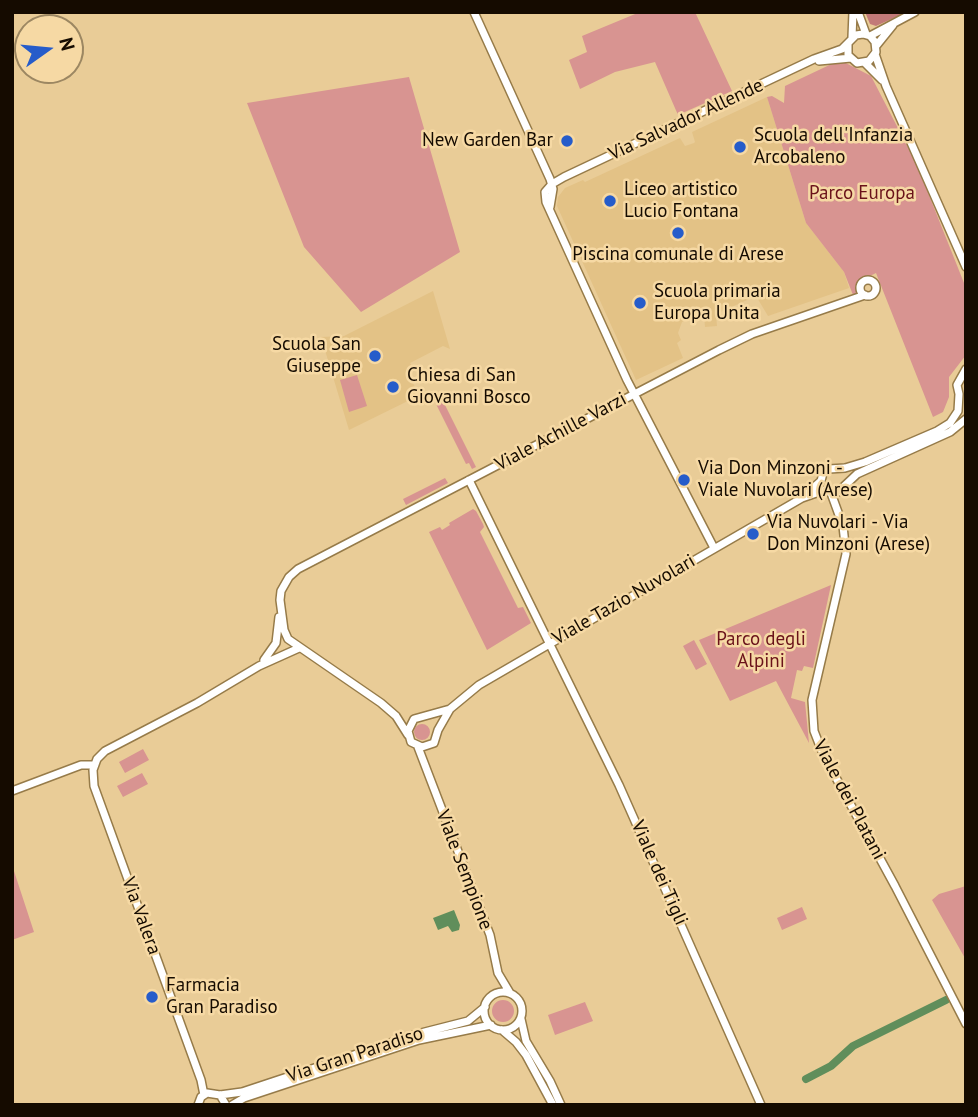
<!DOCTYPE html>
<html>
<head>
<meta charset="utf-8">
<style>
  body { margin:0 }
  #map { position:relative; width:978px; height:1117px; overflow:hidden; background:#e9cc97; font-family:"PT Sans",sans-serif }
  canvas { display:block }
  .frame { position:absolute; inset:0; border:14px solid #150b00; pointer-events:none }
  .north { position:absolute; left:14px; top:14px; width:70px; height:70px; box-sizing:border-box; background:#f6d9a4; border:2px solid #9c8762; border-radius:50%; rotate:75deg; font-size:19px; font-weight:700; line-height:28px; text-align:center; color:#150b00 }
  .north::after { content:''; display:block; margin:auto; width:24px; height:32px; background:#265cca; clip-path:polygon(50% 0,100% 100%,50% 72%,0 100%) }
</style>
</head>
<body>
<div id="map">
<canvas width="978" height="1117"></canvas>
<div class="frame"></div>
<div class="north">N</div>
</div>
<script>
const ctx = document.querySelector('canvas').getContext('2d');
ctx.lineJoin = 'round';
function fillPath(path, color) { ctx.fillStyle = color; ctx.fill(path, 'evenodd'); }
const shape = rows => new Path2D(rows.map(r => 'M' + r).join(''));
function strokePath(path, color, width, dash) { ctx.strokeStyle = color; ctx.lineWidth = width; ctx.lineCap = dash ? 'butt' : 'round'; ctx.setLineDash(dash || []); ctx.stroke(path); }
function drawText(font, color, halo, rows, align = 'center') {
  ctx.font = font + ' "PT Sans",sans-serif'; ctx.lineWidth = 5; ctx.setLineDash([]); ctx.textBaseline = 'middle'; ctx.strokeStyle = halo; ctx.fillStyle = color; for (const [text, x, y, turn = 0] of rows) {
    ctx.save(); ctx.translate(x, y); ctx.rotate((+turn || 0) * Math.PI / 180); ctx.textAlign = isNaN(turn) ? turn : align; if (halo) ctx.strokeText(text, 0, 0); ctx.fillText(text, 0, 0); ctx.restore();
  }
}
fillPath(shape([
  [767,97,806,223,844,272,849,288,768,316,756,296,716,314,717,326,705,327,704,315,691,317,682,322,678,333,681,340,677,343,683,358,636,380,557,206,558,197,565,188,583,180,585,182,680,138,685,146,694,143,695,142,692,132],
  [433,291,450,349,443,346,410,363,414,370,408,373,416,389,414,398,349,430,321,337,344,336]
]), '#e3c286');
fillPath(shape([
  [640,12,695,12,732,91,678,115,655,62,615,72,580,89,569,60,587,52,582,36],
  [840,60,871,76,917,165,966,288,966,355,949,377,949,397,943,412,933,417,876,273,858,282,858,293,853,295,844,272,806,223,767,97,772,96,784,103,785,86],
  [409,77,460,252,361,312,304,247,247,103],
  [357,375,367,406,349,412,340,380],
  [439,393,476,467,472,469,469,463,466,464,431,394],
  [445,478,448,483,406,505,403,499],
  [473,509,476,511,483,524,484,527,480,532,518,608,523,607,531,623,487,650,429,532,440,527,442,530,450,525,449,523],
  [831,585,813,668,804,666,802,671,797,670,791,698,805,702,809,743,776,681,730,701,699,640],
  [694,640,707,664,696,670,683,646],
  '414 732a8 8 0 1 1 16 0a8 8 0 1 1-16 0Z',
  [143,749,149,760,125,773,119,762],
  [142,773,148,784,123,797,117,786],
  [12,865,34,932,12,940],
  [966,886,966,960,932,900,939,894],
  [802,907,807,919,782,930,777,918],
  '492 1011a11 11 0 1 1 22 0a11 11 0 1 1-22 0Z',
  [585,1002,593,1021,555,1035,548,1015]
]), '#d89491');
fillPath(shape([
  [865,12,907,12,876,26,870,24]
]), '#c27a78');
fillPath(shape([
  [454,910,460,925,459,930,452,932,448,926,438,930,433,918]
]), '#608e5b');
strokePath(shape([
  [806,1079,831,1066,853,1046,946,1000]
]), '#608e5b', 8);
const minor = shape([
  [474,12,550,179,553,189,550,207],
  [858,12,866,34],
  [870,36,915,12],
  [852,37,853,12],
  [876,46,893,25],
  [875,54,886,86,966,267],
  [819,61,851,58],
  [865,63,882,80],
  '860 288a8 8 0 1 1 16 0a8 8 0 1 1-16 0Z',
  [469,480,619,785,761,1105],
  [829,492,838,492,857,474,950,432,966,419],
  [831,493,843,526,846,554,812,700,814,731,823,754,895,886,966,1024],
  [805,495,821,481,823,473,829,469,845,468,865,462,937,431,950,423,958,411,959,394,957,385,966,369],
  [714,548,627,380,546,202,545,192,552,184,564,177,814,59,842,49,856,35,863,34,870,36,875,42,876,52,869,61,857,63,848,55,848,44],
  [264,660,276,643,279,617],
  [450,709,438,730,434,743,422,747,411,742,408,731,414,719,450,709,479,685,534,653,802,498,825,490],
  [408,735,396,716,381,703,288,639,284,630,280,600,281,591,289,577,298,569,719,350,752,334,865,295],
  [418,747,490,935,498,973,510,993],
  [12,791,81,765,94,765],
  '484 1011a19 19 0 1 1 38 0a19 19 0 1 1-38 0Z',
  [521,1019,526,1041,550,1081,561,1105],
  [502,1030,516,1042,526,1055,553,1105],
  [204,1095,201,1080,94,786,93,770,97,759,105,751,197,703,259,666,299,648],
  [220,1095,226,1105],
  [198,1105,201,1097,207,1093,220,1095,242,1092,417,1034,468,1021,485,1007],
  [232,1105,244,1098,419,1040,491,1025]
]);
strokePath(minor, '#967b49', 10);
strokePath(minor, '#fff', 7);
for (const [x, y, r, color] of [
  [567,141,7,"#265cca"],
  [740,147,7,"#265cca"],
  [610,201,7,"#265cca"],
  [678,233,7,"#265cca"],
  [640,303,7,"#265cca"],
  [375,356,7,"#265cca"],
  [393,387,7,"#265cca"],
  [684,480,7,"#265cca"],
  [753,534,7,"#265cca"],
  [152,997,7,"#265cca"]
]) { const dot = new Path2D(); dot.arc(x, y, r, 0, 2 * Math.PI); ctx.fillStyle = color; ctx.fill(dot); strokePath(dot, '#f6d9a4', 2.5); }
drawText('19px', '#150b00', '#f6d9a4', [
  ["Via Salvador Allende",686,120,-25],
  ["Viale Achille Varzi",561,432,-28],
  ["Viale Tazio Nuvolari",624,600,-30],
  ["Viale dei Platani",849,800,62],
  ["Viale Sempione",464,870,69],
  ["Viale dei Tigli",659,873,66],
  ["Via Valera",141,916,70],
  ["Via Gran Paradiso",355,1055,-18]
]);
drawText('19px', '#150b00', '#f6d9a4', [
  ["Scuola dell'Infanzia",754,136],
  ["Arcobaleno",754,158],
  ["New Garden Bar",553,141,"right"],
  ["Liceo artistico",624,190],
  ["Lucio Fontana",624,212],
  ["Piscina comunale di Arese",678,255,"center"],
  ["Scuola primaria",654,292],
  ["Europa Unita",654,314],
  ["Scuola San",361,345,"right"],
  ["Giuseppe",361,367,"right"],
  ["Chiesa di San",407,376],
  ["Giovanni Bosco",407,398],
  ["Via Don Minzoni -",698,469],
  ["Viale Nuvolari (Arese)",698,491],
  ["Via Nuvolari - Via",767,523],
  ["Don Minzoni (Arese)",767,545],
  ["Farmacia",166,986],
  ["Gran Paradiso",166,1008]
], 'left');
drawText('19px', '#6a121a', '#f6d9a4', [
  ["Parco Europa",862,194],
  ["Parco degli",761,640],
  ["Alpini",761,662]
]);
</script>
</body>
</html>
